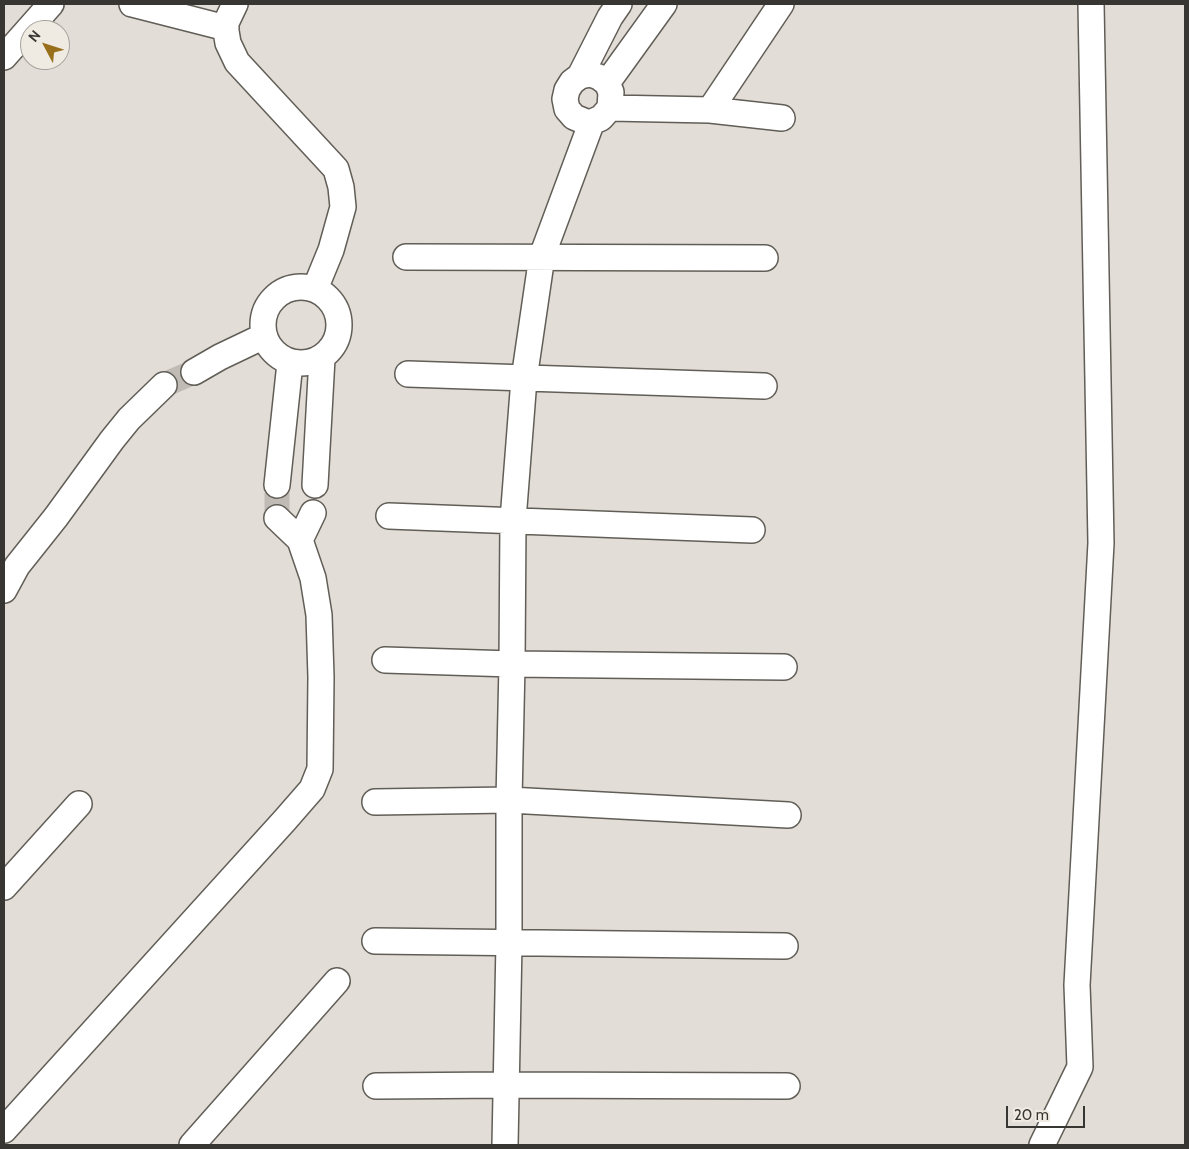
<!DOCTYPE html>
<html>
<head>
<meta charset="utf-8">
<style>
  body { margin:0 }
  #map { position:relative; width:1189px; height:1149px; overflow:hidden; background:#e2ddd6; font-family:Cabin,sans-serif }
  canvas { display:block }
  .frame { position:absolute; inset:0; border:5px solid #383633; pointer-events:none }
  .north { position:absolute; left:20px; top:20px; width:50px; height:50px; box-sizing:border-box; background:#efebe3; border:1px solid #a6a39d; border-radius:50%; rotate:310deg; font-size:14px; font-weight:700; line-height:20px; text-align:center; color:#383633 }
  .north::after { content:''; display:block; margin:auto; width:18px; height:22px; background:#98701c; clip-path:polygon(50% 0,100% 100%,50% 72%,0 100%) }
  .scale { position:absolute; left:1006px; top:1106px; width:79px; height:22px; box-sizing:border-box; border:2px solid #383633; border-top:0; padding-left:6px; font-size:15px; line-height:18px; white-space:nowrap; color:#383633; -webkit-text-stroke:4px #efebe3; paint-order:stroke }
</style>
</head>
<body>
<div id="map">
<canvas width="1189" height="1149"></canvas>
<div class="frame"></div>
<div class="north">N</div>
<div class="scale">20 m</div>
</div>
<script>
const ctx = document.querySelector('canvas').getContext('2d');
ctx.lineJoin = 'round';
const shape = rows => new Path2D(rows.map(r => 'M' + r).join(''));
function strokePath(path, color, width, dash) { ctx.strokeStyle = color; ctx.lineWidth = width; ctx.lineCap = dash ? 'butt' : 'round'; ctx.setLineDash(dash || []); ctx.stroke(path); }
strokePath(shape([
  [164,385,194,372],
  [277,518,277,485]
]), '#c0bcb5', 25, [25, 12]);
const street = shape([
  [132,4,226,28],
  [235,4,225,25,228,43,237,62,336,169,341,187,343,207,331,250,315,289],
  [4,57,51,4],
  [590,74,599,77,607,83,611,92,610,108,601,118,592,122,591,124,574,117,567,109,565,99,567,90,572,82,580,76,590,74],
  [580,76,610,17,619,4],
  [607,83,664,4],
  [610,108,710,110,782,118],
  [710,110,781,4],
  [406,257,765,258],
  '263 325a38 38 0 1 1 76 0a38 38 0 1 1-76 0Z',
  [194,372,220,357,264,336],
  [408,374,764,386],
  [277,485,290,363],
  [315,485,322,358],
  [389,516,752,530],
  [277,518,300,540,313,513],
  [4,590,17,566,56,517,112,440,129,419,164,385],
  [385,660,512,664,784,667],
  [375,802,509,800,788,815],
  [4,887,79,804],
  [375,941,785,946],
  [376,1086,506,1085,787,1086],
  [4,1130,285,820,312,789,320,769,321,677,319,615,313,578,300,540],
  [192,1145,337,981],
  [505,1145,509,943,509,800,512,664,513,520,524,379,542,256,591,124],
  [1042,1145,1080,1067,1077,985,1101,543,1091,4]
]);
strokePath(street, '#615e57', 28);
strokePath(street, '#fff', 25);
</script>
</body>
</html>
